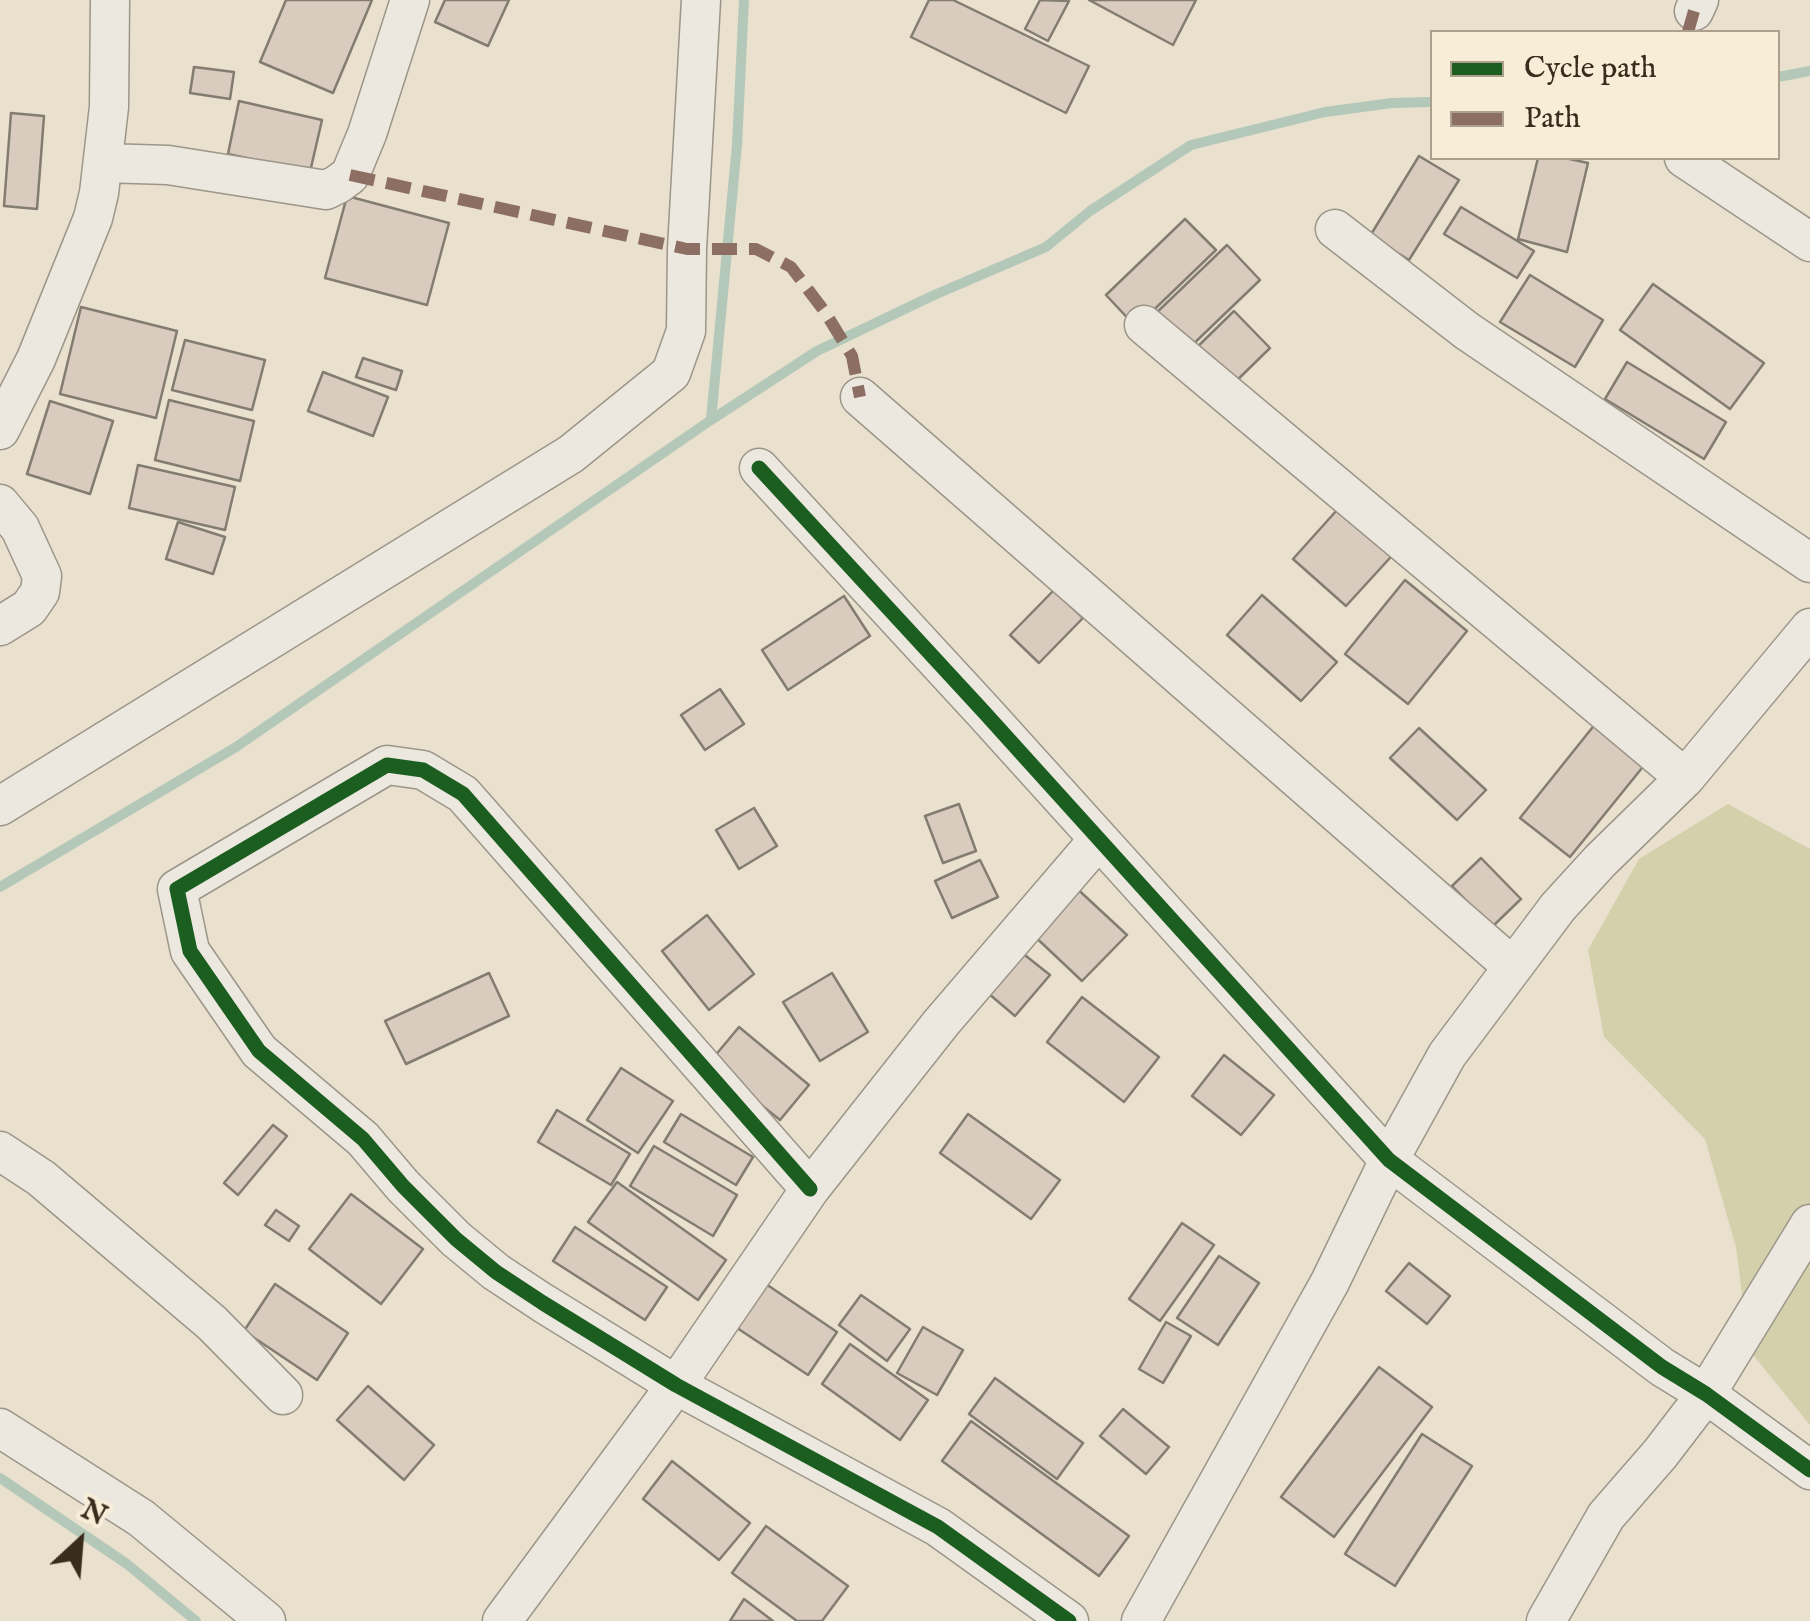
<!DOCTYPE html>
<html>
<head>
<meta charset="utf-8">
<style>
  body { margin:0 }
  #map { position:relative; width:1810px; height:1621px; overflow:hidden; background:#e9e0cd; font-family:"IM FELL English",serif }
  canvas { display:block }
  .legend { position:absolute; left:1430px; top:30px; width:350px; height:130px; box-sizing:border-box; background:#f8edd7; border:2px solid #aca08c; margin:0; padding:12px 18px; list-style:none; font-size:30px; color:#3a2c1c }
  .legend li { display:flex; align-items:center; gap:20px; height:50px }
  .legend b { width:50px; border:2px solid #aca08c }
  .north { position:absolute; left:30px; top:1491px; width:100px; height:100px; -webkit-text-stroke:8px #f8edd7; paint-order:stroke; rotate:26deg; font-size:28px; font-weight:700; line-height:40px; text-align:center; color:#3a2c1c }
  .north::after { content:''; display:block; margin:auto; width:35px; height:45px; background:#3a2c1c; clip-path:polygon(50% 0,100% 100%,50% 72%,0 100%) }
</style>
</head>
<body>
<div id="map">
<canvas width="1810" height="1621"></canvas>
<ul class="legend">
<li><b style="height:12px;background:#1b5e20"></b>Cycle path</li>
<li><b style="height:12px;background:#8d6e63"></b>Path</li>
</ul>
<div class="north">N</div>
</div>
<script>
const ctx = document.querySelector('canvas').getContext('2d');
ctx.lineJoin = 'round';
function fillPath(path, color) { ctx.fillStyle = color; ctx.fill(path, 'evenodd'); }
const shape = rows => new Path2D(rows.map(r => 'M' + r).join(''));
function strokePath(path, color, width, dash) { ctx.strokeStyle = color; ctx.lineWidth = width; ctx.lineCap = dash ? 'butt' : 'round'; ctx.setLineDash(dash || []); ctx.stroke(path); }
fillPath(shape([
  [1728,804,1810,849,1810,1425,1749,1350,1736,1247,1705,1139,1604,1037,1588,950,1639,859]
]), '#d3d0ab');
strokePath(shape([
  [1778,77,1810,71],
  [711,420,737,145,744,0],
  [0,887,236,747,711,420,817,351,932,296,1046,247,1090,211,1191,145,1325,112,1392,103,1432,102],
  [0,1478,127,1564,196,1621]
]), '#b3c8b9', 10);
const building = shape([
  [286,0,372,0,333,93,260,62,286,0],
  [445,0,509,0,488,46,435,22,445,0],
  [929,0,953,0,1089,66,1066,113,911,37,929,0],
  [1040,0,1069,1,1048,41,1025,29,1040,0],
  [1089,0,1196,0,1173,45,1089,0],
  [194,67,234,72,230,99,190,93,194,67],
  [239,101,322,120,310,172,228,154,239,101],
  [11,113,44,116,37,209,4,206,11,113],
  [1419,156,1459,180,1409,260,1370,236,1419,156],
  [1538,158,1565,158,1588,163,1567,252,1518,239,1538,158],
  [347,196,449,223,427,305,325,278,347,196],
  [1461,207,1534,251,1517,278,1444,234,1461,207],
  [1185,219,1216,250,1136,327,1106,295,1185,219],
  [1227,245,1260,280,1185,352,1152,317,1227,245],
  [1530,275,1603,320,1575,367,1500,322,1530,275],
  [1653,284,1764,363,1730,409,1620,330,1653,284],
  [81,307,177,331,156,418,60,394,81,307],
  [1234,311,1270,348,1225,392,1189,355,1234,311],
  [185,340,265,360,252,410,172,390,185,340],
  [363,358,402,371,396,390,356,377,363,358],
  [1627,362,1726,422,1704,459,1605,399,1627,362],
  [323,372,388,397,373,436,308,411,323,372],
  [169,400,254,421,240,481,155,460,169,400],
  [50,401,113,421,90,494,27,474,50,401],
  [138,465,235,487,225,530,129,508,138,465],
  [1346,500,1399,548,1346,606,1293,559,1346,500],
  [178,522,225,537,213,574,166,559,178,522],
  [1405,580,1467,631,1408,704,1345,654,1405,580],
  [1054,590,1083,618,1039,663,1010,635,1054,590],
  [1262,595,1337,662,1301,701,1227,635,1262,595],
  [844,596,870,636,788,690,762,650,844,596],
  [720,689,744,724,705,750,681,715,720,689],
  [1596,723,1646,763,1570,857,1520,818,1596,723],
  [1419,728,1486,790,1457,820,1390,758,1419,728],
  [959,804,976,851,943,863,925,816,959,804],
  [754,808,777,846,739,869,716,830,754,808],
  [1481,858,1521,899,1492,927,1452,886,1481,858],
  [980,860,998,897,952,918,935,881,980,860],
  [1071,883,1127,935,1082,981,1028,930,1071,883],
  [707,915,754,974,709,1010,662,951,707,915],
  [1016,948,1050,975,1015,1016,982,988,1016,948],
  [489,973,509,1016,406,1064,385,1021,489,973],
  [832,973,868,1032,820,1061,783,1002,832,973],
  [1082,997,1159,1057,1124,1102,1047,1042,1082,997],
  [739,1027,809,1085,780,1120,709,1063,739,1027],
  [1224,1055,1274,1095,1241,1135,1192,1096,1224,1055],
  [621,1068,673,1101,638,1153,587,1120,621,1068],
  [557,1110,630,1154,611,1185,538,1142,557,1110],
  [681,1114,753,1157,736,1185,664,1142,681,1114],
  [968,1114,1060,1180,1031,1219,940,1153,968,1114],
  [273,1125,287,1136,238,1195,224,1183,273,1125],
  [654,1146,737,1195,713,1236,630,1186,654,1146],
  [617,1182,726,1260,698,1300,588,1222,617,1182],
  [351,1194,423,1249,381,1304,309,1249,351,1194],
  [276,1210,299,1226,289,1241,265,1225,276,1210],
  [1182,1223,1214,1245,1160,1321,1129,1299,1182,1223],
  [575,1227,667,1287,645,1320,553,1261,575,1227],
  [1219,1256,1259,1283,1218,1345,1177,1318,1219,1256],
  [1409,1263,1450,1296,1427,1324,1386,1291,1409,1263],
  [757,1278,837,1332,808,1375,728,1322,757,1278],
  [275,1284,348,1333,317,1380,244,1331,275,1284],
  [861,1295,910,1329,887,1361,839,1325,861,1295],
  [1166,1322,1191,1336,1163,1383,1139,1369,1166,1322],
  [923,1327,963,1350,937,1395,897,1373,923,1327],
  [850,1344,928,1400,900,1440,822,1384,850,1344],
  [1379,1367,1432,1407,1334,1537,1281,1497,1379,1367],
  [995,1378,1083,1443,1057,1479,969,1414,995,1378],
  [368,1386,434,1445,404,1480,337,1420,368,1386],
  [1123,1409,1169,1447,1146,1474,1100,1436,1123,1409],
  [971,1421,1129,1536,1099,1576,942,1461,971,1421],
  [1422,1434,1472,1466,1395,1586,1345,1554,1422,1434],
  [672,1461,750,1523,719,1560,643,1499,672,1461],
  [766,1526,848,1586,822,1621,797,1621,732,1573,766,1526],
  [744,1599,773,1621,730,1621,744,1599]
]);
fillPath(building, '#dacbbf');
strokePath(building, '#837c71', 2.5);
const minor = shape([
  [1694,11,1699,0],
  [1684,158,1810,242],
  [104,163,168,165,326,190,338,184,350,175,367,134,410,0],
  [1335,229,1467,331,1810,563],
  [1144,325,1685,778],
  [860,397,1513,967],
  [0,430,36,359,93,218,99,193,109,107,110,0],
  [759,468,984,712,1389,1160,1662,1367,1706,1394,1810,1470],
  [0,504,20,528,42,576,40,592,29,608,0,626],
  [0,806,571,454,671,373,686,331,687,249,701,0],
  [0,1151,41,1178,212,1323,283,1395],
  [810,1189,463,794,423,770,387,765,177,889,190,951,259,1051,363,1139,403,1186,456,1239,496,1272,543,1303,676,1385,938,1527,1069,1621],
  [0,1428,141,1518,266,1621],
  [502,1621,676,1385,810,1189,941,1023,1098,840],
  [1141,1621,1330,1282,1389,1160,1447,1055,1558,907,1600,861,1685,778,1810,628],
  [1546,1621,1606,1516,1660,1454,1706,1394,1810,1224]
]);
strokePath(minor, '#9c9589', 41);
strokePath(minor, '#ece8df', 38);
strokePath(shape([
  [1688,32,1694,11],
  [350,175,687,249,756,249,791,267,825,312,852,356,860,397]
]), '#8d6e63', 12, [25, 12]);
strokePath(shape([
  [759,468,984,712,1389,1160,1662,1367,1706,1394,1810,1470],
  [810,1189,463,794,423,770,387,765,177,889,190,951,259,1051,363,1139,403,1186,456,1239,496,1272,543,1303,676,1385,938,1527,1069,1621]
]), '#1b5e20', 15);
</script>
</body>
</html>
